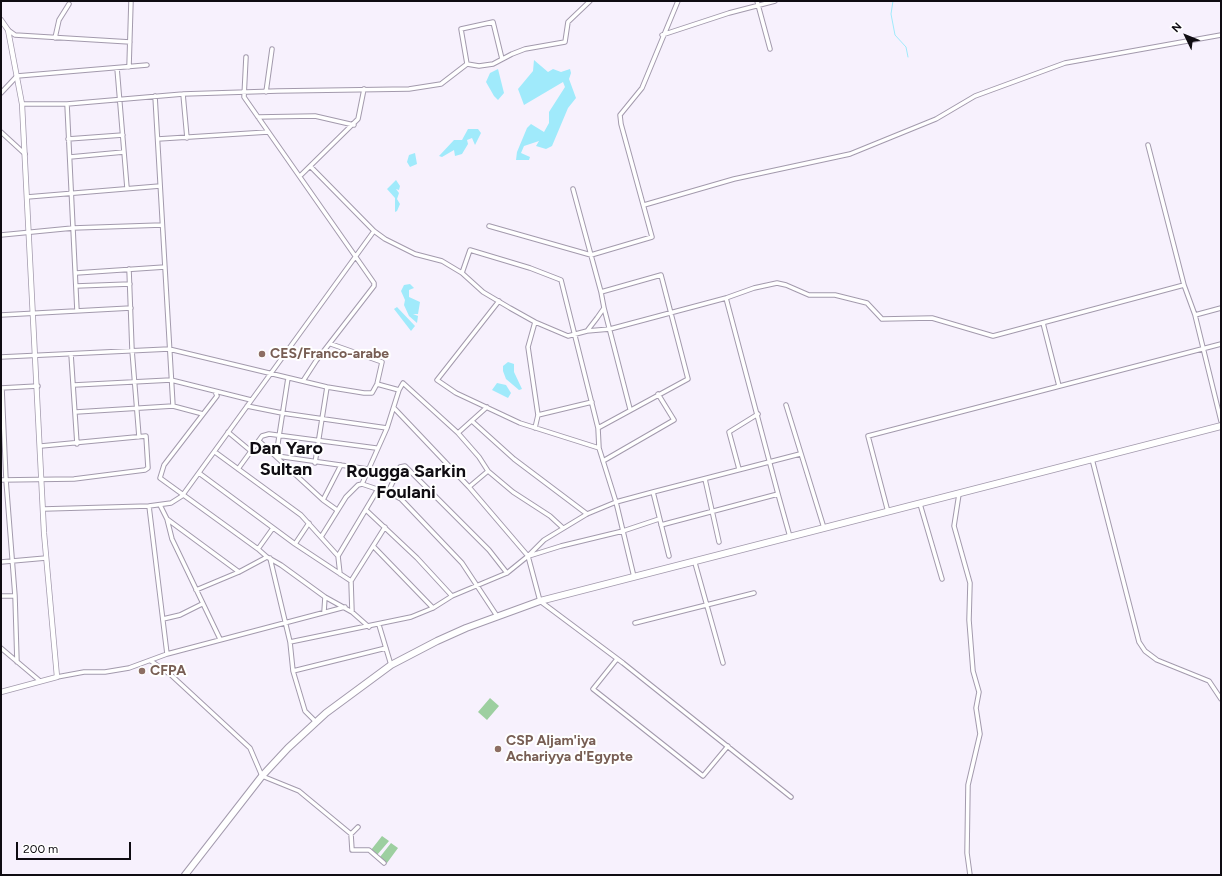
<!DOCTYPE html>
<html>
<head>
<meta charset="utf-8">
<style>
  body { margin:0 }
  #map { position:relative; width:1222px; height:876px; overflow:hidden; background:#f7f1fd; font-family:Figtree,sans-serif }
  canvas { display:block }
  .frame { position:absolute; inset:0; border:2px solid #0f0c12; pointer-events:none }
  .north { position:absolute; left:1166px; top:16px; width:40px; height:40px; -webkit-text-stroke:3px #fff; paint-order:stroke; rotate:313deg; font-size:11px; font-weight:700; line-height:16px; text-align:center; color:#0f0c12 }
  .north::after { content:''; display:block; margin:auto; width:14px; height:18px; background:#0f0c12; clip-path:polygon(50% 0,100% 100%,50% 72%,0 100%) }
  .scale { position:absolute; left:16px; top:842px; width:115px; height:18px; box-sizing:border-box; border:2px solid #0f0c12; border-top:0; padding-left:5px; font-size:12px; line-height:14px; white-space:nowrap; color:#0f0c12; -webkit-text-stroke:3px #fff; paint-order:stroke }
</style>
</head>
<body>
<div id="map">
<canvas width="1222" height="876"></canvas>
<div class="frame"></div>
<div class="north">N</div>
<div class="scale">200 m</div>
</div>
<script>
const ctx = document.querySelector('canvas').getContext('2d');
ctx.lineJoin = 'round';
function fillPath(path, color) { ctx.fillStyle = color; ctx.fill(path, 'evenodd'); }
const shape = rows => new Path2D(rows.map(r => 'M' + r).join(''));
function strokePath(path, color, width, dash) { ctx.strokeStyle = color; ctx.lineWidth = width; ctx.lineCap = dash ? 'butt' : 'round'; ctx.setLineDash(dash || []); ctx.stroke(path); }
function drawText(font, color, halo, rows, align = 'center') {
  ctx.font = font + ' Figtree,sans-serif'; ctx.lineWidth = 4; ctx.setLineDash([]); ctx.textBaseline = 'middle'; ctx.strokeStyle = halo; ctx.fillStyle = color; for (const [text, x, y, turn = 0] of rows) {
    ctx.save(); ctx.translate(x, y); ctx.rotate((+turn || 0) * Math.PI / 180); ctx.textAlign = isNaN(turn) ? turn : align; if (halo) ctx.strokeText(text, 0, 0); ctx.fillText(text, 0, 0); ctx.restore();
  }
}
fillPath(shape([
  [490,698,499,706,487,720,478,712],
  [382,836,389,841,377,855,371,850],
  [391,843,398,848,387,863,380,857]
]), '#9dcfa0');
fillPath(shape([
  [534,60,548,72,553,69,561,72,570,69,571,73,569,79,576,98,568,108,552,146,546,149,536,146,539,141,524,146,521,153,530,157,529,160,516,160,517,152,527,128,531,124,544,132,549,123,549,112,565,87,563,82,524,105,518,89,533,71],
  [498,69,504,93,498,100,494,96,486,82,490,73],
  [468,129,478,129,481,133,475,145,472,138,467,140,468,144,462,154,455,156,454,150,442,157,439,156,454,140,462,140],
  [415,153,417,164,410,167,407,162,409,155],
  [396,180,400,186,399,190,396,189,399,193,397,199,400,204,397,211,395,212,395,198,387,189],
  [410,284,414,288,409,290,409,297,420,302,418,314,413,314,418,316,417,323,409,316,404,305,405,300,401,291,404,285],
  [397,307,415,326,411,331,394,309],
  [508,362,514,364,514,372,522,389,519,390,506,379,503,371,503,366],
  [497,383,506,385,511,393,508,398,492,390]
]), '#a0eafb');
strokePath(shape([
  [893,1,891,14,895,35,906,47,908,57]
]), '#a0eafb', 1);
const minor = shape([
  [757,1,770,49],
  [8,30,15,35,130,42],
  [662,35,729,13,775,1],
  [55,38,59,20,69,4],
  [246,57,244,97,374,283,374,286,316,361,303,381],
  [467,64,461,29,493,22,502,59],
  [129,67,131,1],
  [117,68,127,188],
  [266,92,272,49],
  [1,93,17,76,147,65],
  [183,94,187,138],
  [155,96,173,406],
  [22,104,67,104,183,94,278,91,409,89,441,84,467,64,479,66,493,64,512,54,525,49,565,42,568,22,590,1],
  [67,104,77,311],
  [258,117,315,116,354,125],
  [1,132,25,154],
  [68,139,123,135],
  [158,139,268,132],
  [1148,145,1184,285],
  [70,157,124,152],
  [311,167,374,231,385,239,415,254,442,261,462,273,483,292,510,308,535,322,568,336,587,331,597,318,604,308,601,292,661,275,688,379,598,428],
  [300,176,358,119,364,89],
  [573,189,601,292],
  [27,197,160,186],
  [644,205,734,179,850,154,936,119,975,96,1065,63,1221,35],
  [489,226,591,255,652,237,621,124,620,115,642,88,678,1],
  [1,235,73,228,162,225],
  [129,269,132,350,139,437],
  [76,273,165,267],
  [462,273,470,250,530,268,561,280,598,428,599,448],
  [76,286,130,284],
  [726,298,778,494],
  [499,301,437,380,456,393,520,423,599,448,616,502,634,577],
  [604,308,630,409],
  [1,315,131,308],
  [1195,315,1221,421],
  [1043,323,1059,386],
  [587,331,610,329,726,298,754,288,777,283,786,285,809,295,835,295,867,303,882,319,932,318,993,336,1184,285,1195,315,1221,308],
  [71,354,77,444],
  [1,357,169,349,327,387,364,393,372,393,377,384,382,362,331,344],
  [377,384,399,390],
  [74,385,171,380,251,400],
  [1,388,38,386],
  [2,388,6,480,15,596,17,662],
  [215,391,217,396,164,465,160,478,258,549,267,557,281,565,325,597,352,612,369,627],
  [786,405,824,528],
  [247,406,282,413,387,428],
  [394,408,469,487,528,556,540,601,623,663,791,797],
  [76,412,173,406,203,414],
  [538,415,592,402],
  [473,422,514,459,587,514],
  [535,428,538,415,528,347,535,322],
  [228,432,252,452],
  [458,433,487,407],
  [259,441,323,500,337,510],
  [215,452,301,515,338,556],
  [276,456,288,378],
  [277,456,368,469],
  [1092,459,1139,642,1145,651,1157,660,1209,681,1221,699],
  [603,461,674,420,658,394],
  [315,463,327,387],
  [238,469,262,436,269,434,376,448],
  [739,469,729,432,758,414],
  [199,473,295,544,351,581],
  [705,479,719,542],
  [1,480,74,479,145,470,148,468,146,436,41,446],
  [362,484,387,428,399,390,403,383,458,433,479,457,488,471,513,492,550,516,563,528],
  [469,487,488,471],
  [388,492,400,467,405,466,489,550,507,573],
  [653,492,669,556],
  [959,494,954,526,970,583,969,620,973,671,979,692,976,708,980,734,968,785,967,853,970,875],
  [323,500,341,465],
  [920,504,942,579],
  [160,505,167,519,172,539,220,639],
  [149,506,171,503,182,496,374,231],
  [44,509,149,506,167,654],
  [366,510,417,558,452,596],
  [888,512,868,436,1221,344],
  [167,519,239,572],
  [661,525,778,494,790,537],
  [321,537,346,497,358,485,362,484,392,494,401,499,462,563,497,616],
  [295,544,309,523],
  [373,546,433,608],
  [258,549,273,528],
  [529,556,561,546,623,531,659,519],
  [270,558,290,642,293,671,386,648],
  [1,562,46,558],
  [695,563,723,663],
  [340,574,338,556,378,489],
  [196,590,239,572,267,557],
  [1,596,15,596],
  [324,612,325,597],
  [352,612,351,581,385,527],
  [163,619,180,615,202,604],
  [635,623,754,593],
  [379,625,391,665],
  [290,642,411,617,433,608,452,596,507,573,528,556,544,540,587,514,616,502,653,492,800,454],
  [1,648,40,681],
  [617,659,593,689,703,776,728,746],
  [151,661,171,675,250,748,262,776,299,791,305,796,351,834,352,850,369,850,384,863],
  [293,671,305,711,316,722],
  [57,677,84,672,105,672,129,668,167,654,345,607],
  [351,834,358,827]
]);
const tertiary = shape([
  [1,20,8,30,22,104,44,533,57,677,1,692]
]);
const trunk = shape([
  [185,875,262,776,288,748,326,713,391,665,437,641,466,628,540,601,1221,426]
]);
strokePath(minor, '#a39aad', 5.5);
strokePath(tertiary, '#a39aad', 6);
strokePath(trunk, '#a39aad', 8);
strokePath(minor, '#fff', 3.5);
strokePath(tertiary, '#fff', 4.5);
strokePath(trunk, '#fff', 6);
for (const [x, y, r, color] of [
  [262,354,4,"#8d6e63"],
  [142,671,4,"#8d6e63"],
  [498,749,4,"#8d6e63"]
]) { const dot = new Path2D(); dot.arc(x, y, r, 0, 2 * Math.PI); ctx.fillStyle = color; ctx.fill(dot); strokePath(dot, '#fff', 1.5); }
drawText('bold 14px', '#785e54', '#fff', [
  ["CES/Franco-arabe",270,354],
  ["CFPA",150,671],
  ["CSP Aljam'iya",506,741],
  ["Achariyya d'Egypte",506,757]
], 'left');
drawText('bold 18px', '#0f0c12', '#fff', [
  ["Dan Yaro",286,449],
  ["Sultan",286,470],
  ["Rougga Sarkin",406,472],
  ["Foulani",406,493]
]);
</script>
</body>
</html>
